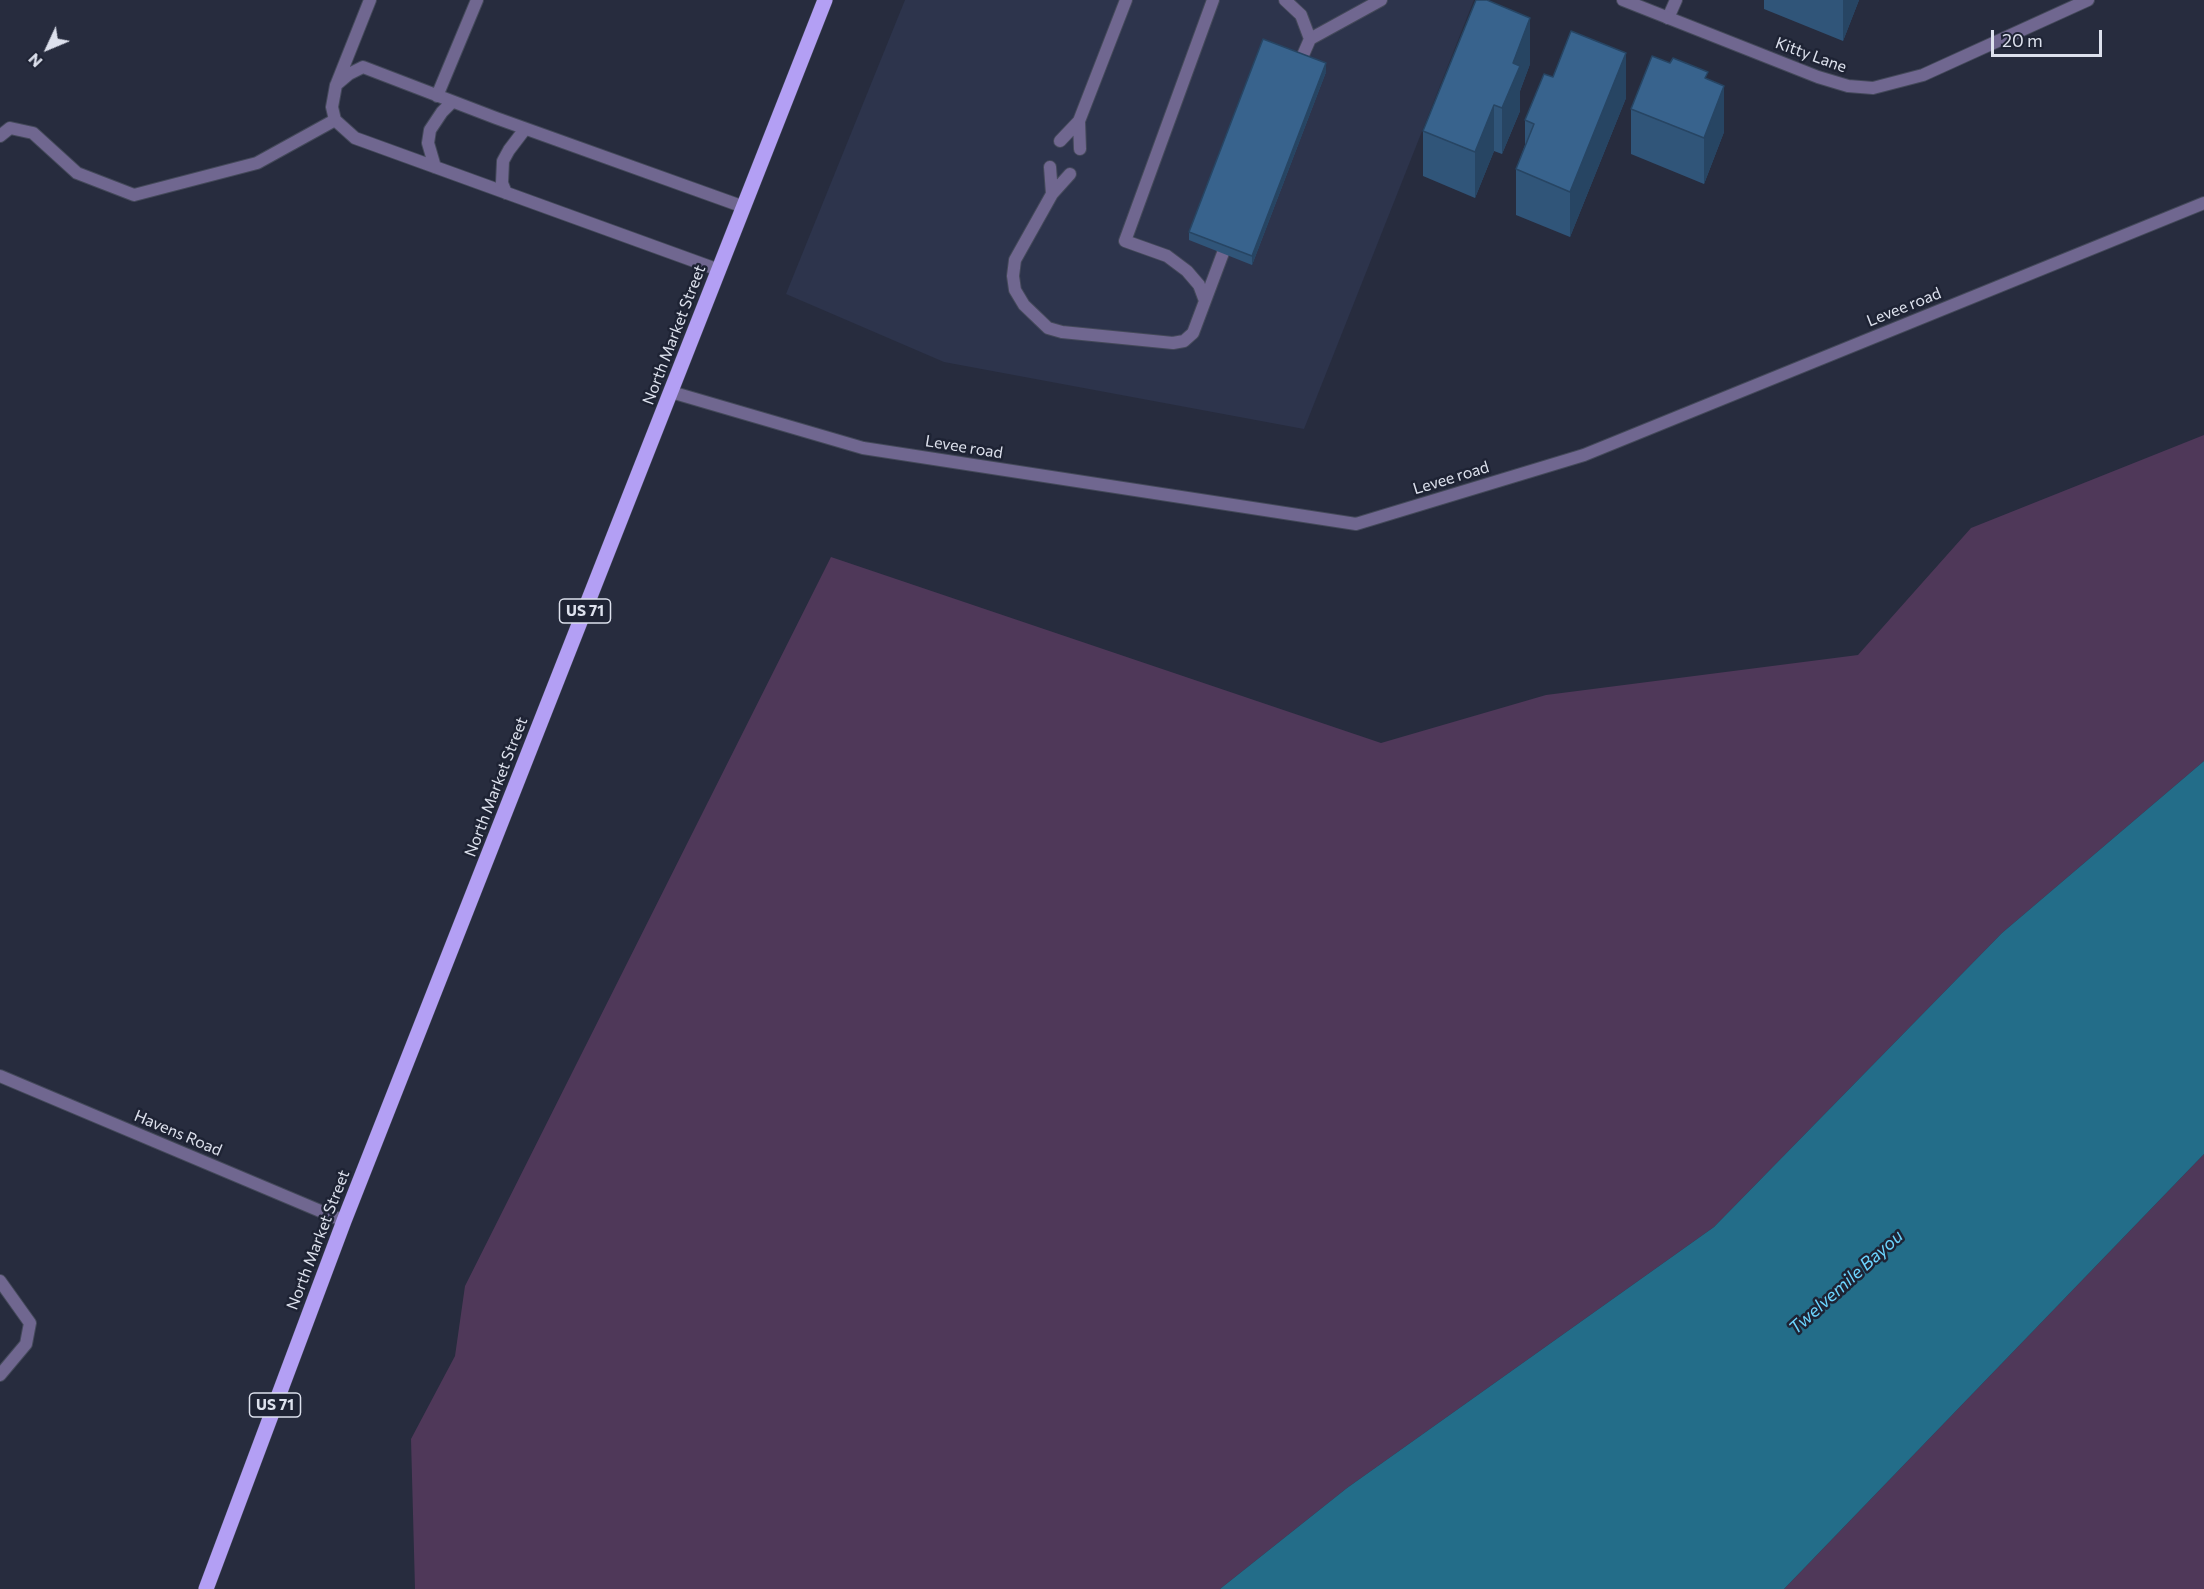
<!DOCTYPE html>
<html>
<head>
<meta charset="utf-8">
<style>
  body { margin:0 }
  #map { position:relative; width:2204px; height:1589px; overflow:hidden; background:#272c3e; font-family:Commissioner,sans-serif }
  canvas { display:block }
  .north { position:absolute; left:18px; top:18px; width:60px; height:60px; -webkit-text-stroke:4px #1e2334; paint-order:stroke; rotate:226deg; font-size:16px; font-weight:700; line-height:24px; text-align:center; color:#dde1ed }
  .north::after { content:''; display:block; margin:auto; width:21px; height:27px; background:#dde1ed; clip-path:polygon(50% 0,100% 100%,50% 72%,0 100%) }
  .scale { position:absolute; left:1991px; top:30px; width:111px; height:27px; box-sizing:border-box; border:3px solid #dde1ed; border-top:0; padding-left:8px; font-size:18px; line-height:21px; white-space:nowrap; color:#dde1ed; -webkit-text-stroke:4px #1e2334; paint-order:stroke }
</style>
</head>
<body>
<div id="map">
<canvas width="2204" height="1589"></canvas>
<div class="north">N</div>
<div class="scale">20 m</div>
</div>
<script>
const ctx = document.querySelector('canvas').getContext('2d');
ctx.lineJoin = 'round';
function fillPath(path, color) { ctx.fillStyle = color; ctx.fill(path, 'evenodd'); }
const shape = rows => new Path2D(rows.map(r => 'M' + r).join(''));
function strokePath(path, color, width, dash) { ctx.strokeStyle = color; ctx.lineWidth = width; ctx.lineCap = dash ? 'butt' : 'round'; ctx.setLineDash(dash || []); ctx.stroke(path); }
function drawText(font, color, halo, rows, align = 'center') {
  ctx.font = font + ' Commissioner,sans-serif'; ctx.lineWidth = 5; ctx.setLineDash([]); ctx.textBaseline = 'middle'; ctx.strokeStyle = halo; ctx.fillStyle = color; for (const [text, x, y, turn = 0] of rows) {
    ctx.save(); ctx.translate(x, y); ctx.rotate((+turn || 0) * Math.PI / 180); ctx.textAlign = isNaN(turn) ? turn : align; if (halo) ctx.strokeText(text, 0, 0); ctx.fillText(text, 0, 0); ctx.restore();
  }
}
fillPath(shape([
  [905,0,1474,0,1304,429,944,362,786,294]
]), '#2d344c');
fillPath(shape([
  [2204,435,2204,761,2002,933,1714,1227,1347,1488,1220,1589,415,1589,411,1439,455,1356,465,1286,831,557,1381,743,1546,695,1858,655,1971,528],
  [2204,1154,2204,1589,1784,1589]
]), '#4f3859');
fillPath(shape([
  [2204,761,2204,1154,1784,1589,1220,1589,1347,1488,1714,1227,2002,933]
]), '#236d89');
const lane = shape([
  [1285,0,1301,15,1310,39],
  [1668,18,1676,0],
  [1300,62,1310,39,1381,0],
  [337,83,370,0],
  [437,96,477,0],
  [1079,121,1080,149],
  [0,136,10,128,33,133,77,173,134,195,257,163,335,120],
  [1060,141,1079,121,1126,0],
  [435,167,428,143,430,130,442,112,452,102],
  [1050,167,1052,194],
  [1070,174,1052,194,1015,260,1013,276,1015,290,1024,305,1048,328,1062,332,1173,343,1184,341,1193,333,1223,253],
  [506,193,502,183,503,161,509,150,525,129],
  [719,270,355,138,335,120,332,107,336,85,349,74,363,67,496,118,744,207],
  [1205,301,1199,285,1187,271,1167,256,1125,241,1213,0],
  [671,392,863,448,1356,524,1584,455,2204,203],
  [0,1281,30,1323,26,1344,0,1375]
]);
const street = shape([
  [1623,0,1818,77,1848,86,1873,88,1923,75,2088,0],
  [0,1076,344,1221]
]);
const primary = shape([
  [206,1589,344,1221,825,0]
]);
strokePath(lane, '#44495a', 14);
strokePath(street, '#44495a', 14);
strokePath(primary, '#44495a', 16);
strokePath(lane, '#706790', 12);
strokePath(street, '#706790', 12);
strokePath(primary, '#b39ff4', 15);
fillPath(shape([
  [1764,0,1859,0,1843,41,1764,9],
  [1530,64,1520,91,1520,111,1502,154,1494,151,1475,198,1423,176,1423,131],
  [1326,72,1252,265,1189,240,1189,232],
  [1553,77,1626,98,1570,237,1516,215,1516,169,1525,145,1525,120],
  [1708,80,1724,132,1704,184,1631,154,1631,109]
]), '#305579');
fillPath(shape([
  [1843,0,1859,0,1843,41],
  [1530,18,1530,64,1520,91,1520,111,1502,154,1502,108,1513,63],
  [1626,53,1626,98,1570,237,1570,192],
  [1326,63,1326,72,1252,265,1252,256],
  [1724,86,1724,132,1704,184,1704,138],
  [1494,105,1494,151,1475,198,1475,152]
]), '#274563');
const building = shape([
  [1476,0,1487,0,1530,18,1513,63,1520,66,1502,108,1494,105,1475,152,1423,131,1476,0],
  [1571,31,1626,53,1570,192,1516,169,1534,124,1525,120,1544,74,1553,77,1571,31],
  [1263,39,1326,63,1252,256,1189,232,1263,39],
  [1652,56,1670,63,1673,58,1708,72,1705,78,1724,86,1704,138,1631,109,1652,56]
]);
fillPath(building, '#38638d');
strokePath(building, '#274563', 1.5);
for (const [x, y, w] of [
  [585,611,51],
  [275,1405,51]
]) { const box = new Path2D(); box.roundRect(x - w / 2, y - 12, w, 24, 4.5); ctx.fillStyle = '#1e2334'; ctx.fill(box); strokePath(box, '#dde1ed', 1.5); }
drawText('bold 15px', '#dde1ed', null, [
  ["US 71",585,611],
  ["US 71",275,1405]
]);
drawText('16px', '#dde1ed', '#1e2334', [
  ["Kitty Lane",1811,55,20],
  ["Levee road",1904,307,-22],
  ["North Market Street",674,335,-69],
  ["Levee road",964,447,9],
  ["Levee road",1451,478,-17],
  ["North Market Street",496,787,-69],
  ["Havens Road",178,1133,23],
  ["North Market Street",318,1240,-69]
]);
drawText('italic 18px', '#6cd4fe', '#1e2334', [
  ["Twelvemile Bayou",1846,1282,-42]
]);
</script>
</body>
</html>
